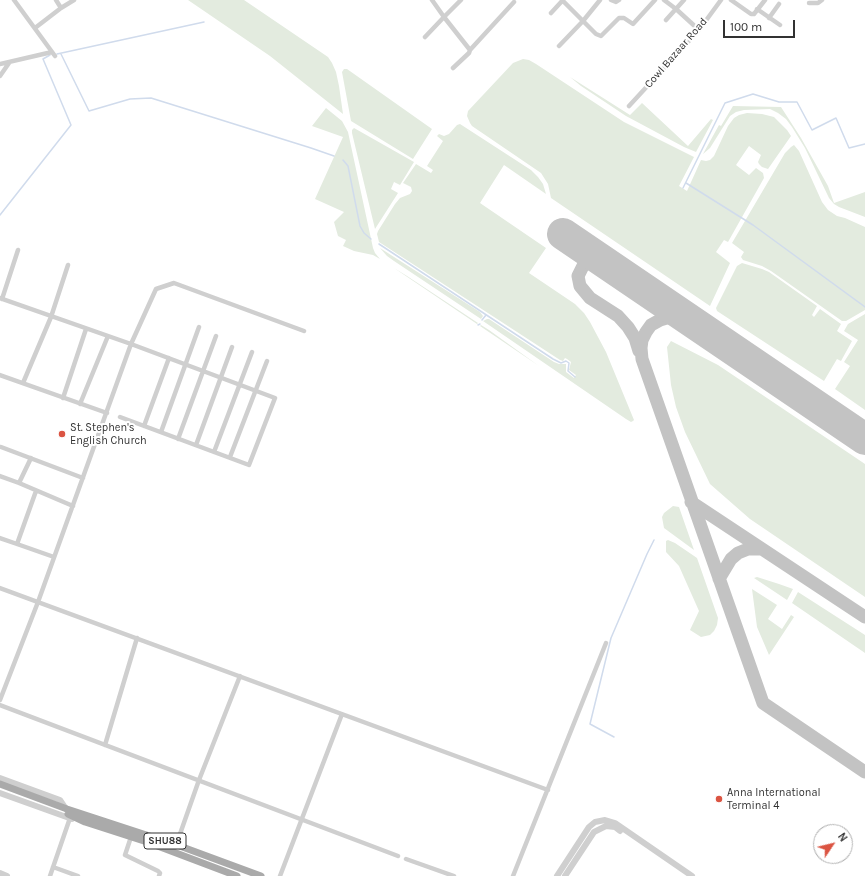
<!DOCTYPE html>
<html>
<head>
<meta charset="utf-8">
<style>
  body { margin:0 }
  #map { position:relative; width:865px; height:876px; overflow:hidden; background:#fff; font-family:Karla,sans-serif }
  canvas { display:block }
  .north { position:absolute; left:813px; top:824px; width:40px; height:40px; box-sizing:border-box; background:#fff; border:1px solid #adadad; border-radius:50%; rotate:55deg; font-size:11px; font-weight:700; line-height:16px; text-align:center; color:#323232 }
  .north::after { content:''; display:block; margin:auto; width:14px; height:18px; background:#db5442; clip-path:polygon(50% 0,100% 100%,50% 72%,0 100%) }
  .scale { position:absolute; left:723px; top:20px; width:72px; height:18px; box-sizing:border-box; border:2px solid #323232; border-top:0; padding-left:5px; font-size:12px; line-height:14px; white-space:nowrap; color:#323232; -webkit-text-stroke:3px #fff; paint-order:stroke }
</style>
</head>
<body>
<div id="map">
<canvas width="865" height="876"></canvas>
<div class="north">N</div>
<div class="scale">100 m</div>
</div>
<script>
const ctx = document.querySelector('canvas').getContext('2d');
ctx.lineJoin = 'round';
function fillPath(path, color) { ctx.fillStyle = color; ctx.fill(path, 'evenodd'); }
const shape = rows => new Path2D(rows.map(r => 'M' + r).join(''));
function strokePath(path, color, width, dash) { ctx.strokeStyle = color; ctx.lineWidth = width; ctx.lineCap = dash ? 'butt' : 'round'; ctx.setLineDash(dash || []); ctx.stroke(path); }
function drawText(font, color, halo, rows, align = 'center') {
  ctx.font = font + ' Karla,sans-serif'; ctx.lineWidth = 4; ctx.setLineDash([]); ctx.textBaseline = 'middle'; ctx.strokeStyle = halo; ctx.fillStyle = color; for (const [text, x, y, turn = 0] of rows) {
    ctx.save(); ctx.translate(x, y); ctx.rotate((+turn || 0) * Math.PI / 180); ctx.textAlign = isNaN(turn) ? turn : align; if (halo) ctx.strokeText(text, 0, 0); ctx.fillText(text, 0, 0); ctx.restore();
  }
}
fillPath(shape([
  [188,0,244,0,328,57,332,63,336,72,339,86,343,114,270,56],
  [523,59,529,60,536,64,624,122,694,157,679,186,687,191,701,160,706,161,710,160,714,156,728,126,734,118,739,115,747,113,762,114,774,117,787,130,791,136,768,169,762,167,759,164,758,162,761,155,749,146,736,165,749,175,756,168,763,173,764,178,728,242,724,240,716,252,730,263,710,306,551,198,548,184,541,173,472,126,470,123,467,116,468,111,513,63],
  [344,69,347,69,432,129,413,159,351,121,342,72],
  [570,77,630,115,642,103,688,146,711,119,713,120,696,152,684,147,626,116,581,86],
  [733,106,781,107,801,138,828,186,834,203,865,192,865,217,839,207,834,204,829,198,805,148,792,127,786,119,778,113,770,109,744,110,736,112,730,116,710,148,703,154,719,125,721,126],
  [326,108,342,121,348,132,373,248,375,253,380,259,373,255,354,251,343,246,346,240,338,236,334,222,344,212,315,199,343,137,312,126],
  [460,124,531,170,538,177,543,184,546,194,504,165,480,203,546,248,529,273,575,304,584,313,590,322,606,352,634,420,633,421,631,422,626,419,483,321,487,319,489,319,554,362,559,364,566,364,566,372,574,378,576,375,569,370,571,362,567,359,565,358,563,361,560,360,379,242,377,234,378,231,395,204,400,198,410,194,412,191,411,187,403,183,416,164,431,173,433,170,427,166,443,141,437,136,439,134,444,136,449,134,457,125],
  [354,128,414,162,400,185,394,182,391,189,398,193,375,229,352,133,352,130],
  [794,145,799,151,822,202,828,210,837,216,845,218,865,227,865,310,846,321,842,321,771,271,762,266,743,260,741,257,744,252,732,243,785,153,791,147],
  [380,248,480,312,483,316,481,319,394,261,387,256],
  [742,263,762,269,769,272,817,306,812,315,814,317,820,309,841,324,837,331,852,341,841,361,837,359,824,381,717,311,716,308,737,266],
  [394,268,407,276,478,323,477,324],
  [865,314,865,410,835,389,850,366,844,362,858,340,844,331,848,324],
  [481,325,489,330,539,366,480,326],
  [671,341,718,365,865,464,865,597,750,519,710,484,685,432,676,407,671,385,667,347],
  [673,506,679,507,694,550,664,528,662,517,664,513],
  [668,540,675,543,697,558,718,618,717,625,714,631,710,635,701,637,690,630,699,611,679,566,666,552,666,541],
  [757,577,779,584,793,589,787,600,754,578],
  [752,589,777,605,768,619,782,629,791,615,794,617,769,655,757,627],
  [798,592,865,635,865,653,792,603]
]), '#e3ebdf');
strokePath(shape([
  [57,54,204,22],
  [61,54,89,111,130,99,151,98,311,148,334,156],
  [343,160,348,166,360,226,364,233,371,239],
  [686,183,753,225,865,307],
  [683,188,725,103,753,94,779,102,797,102,812,130,836,118,849,148,865,144],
  [0,215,71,125,43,59,50,55],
  [379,244,553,359,561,363,566,361,569,363,568,371,575,377],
  [482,320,486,315],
  [478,325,480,324],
  [614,737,590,724,611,638,647,554,654,540]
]), '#d0dbec', 1.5);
strokePath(shape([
  [603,261,593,260,583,266,578,276,580,286,590,298,618,316,628,327,635,338,639,351],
  [688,320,670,317,660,320,651,325,646,332,642,340,641,348,642,359,763,703,865,772],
  [691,502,865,617],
  [719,579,731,559,738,553,748,549,761,549]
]), '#c3c3c3', 13);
strokePath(shape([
  [563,234,865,439]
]), '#c3c3c3', 32);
strokePath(shape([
  [14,0,55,56],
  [56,0,61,8],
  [432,0,444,17,461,0],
  [562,0,596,34,601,36,619,18,624,18,633,24,655,0],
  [611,0,616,2,619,0],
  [664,0,676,9,699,30],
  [731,0,751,14,754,14,765,0],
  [809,3,818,3,822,0],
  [757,9,780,25],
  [551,13,563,0],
  [769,18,779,4],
  [666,20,684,0],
  [35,28,61,8,74,0],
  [425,37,444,17,470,50,469,53,453,68],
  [559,46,583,21,600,0],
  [470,50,514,2],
  [0,64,52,52],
  [0,76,9,63],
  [629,106,699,30,721,0],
  [0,298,131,344,275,398,249,465,120,417],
  [2,299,18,250],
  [0,375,107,413],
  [23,383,51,317,68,265],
  [63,398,86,329],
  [80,404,108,336],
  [144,426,169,358],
  [161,432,199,327],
  [178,439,216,336],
  [196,445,232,347],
  [1,447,83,478],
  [214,452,252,352],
  [230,457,267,361],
  [31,458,19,483,73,506],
  [0,476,19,483],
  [36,491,17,544,54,557],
  [0,538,17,544],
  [0,588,548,790],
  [0,700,38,602,131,344,156,289,174,283,304,331],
  [0,705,398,856],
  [105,745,137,638],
  [180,834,199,780,240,676],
  [131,837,125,855,158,871,160,873,159,876],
  [406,859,454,876],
  [53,867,78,876],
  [50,876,70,818],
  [280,876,342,714],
  [513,876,606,643]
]), '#cfcfcf', 4.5);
strokePath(shape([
  [0,778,60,800,66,809],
  [0,793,72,819],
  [0,873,7,876],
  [557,876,589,827,595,822,605,820,615,823,692,876],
  [565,876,594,832,606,826,615,827,620,831]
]), '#cfcfcf', 6);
strokePath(shape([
  [0,784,67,809,177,845,261,876],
  [68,814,85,822,147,842,237,876]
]), '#aaa', 7);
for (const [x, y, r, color] of [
  [62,434,4,"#db5442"],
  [719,799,4,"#db5442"]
]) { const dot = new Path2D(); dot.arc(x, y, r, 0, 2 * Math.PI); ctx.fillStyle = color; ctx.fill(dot); strokePath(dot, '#fff', 1.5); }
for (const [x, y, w] of [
  [165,841,42]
]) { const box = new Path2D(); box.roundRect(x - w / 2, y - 8, w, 16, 3); ctx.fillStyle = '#fff'; ctx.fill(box); strokePath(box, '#323232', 1); }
drawText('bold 10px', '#323232', null, [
  ["SHU88",165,841]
]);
drawText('11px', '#323232', '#fff', [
  ["Cowl Bazaar Road",676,53,-49]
]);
drawText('11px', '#323232', '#fff', [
  ["St. Stephen's",70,428],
  ["English Church",70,441],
  ["Anna International",727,793],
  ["Terminal 4",727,806]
], 'left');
</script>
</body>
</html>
